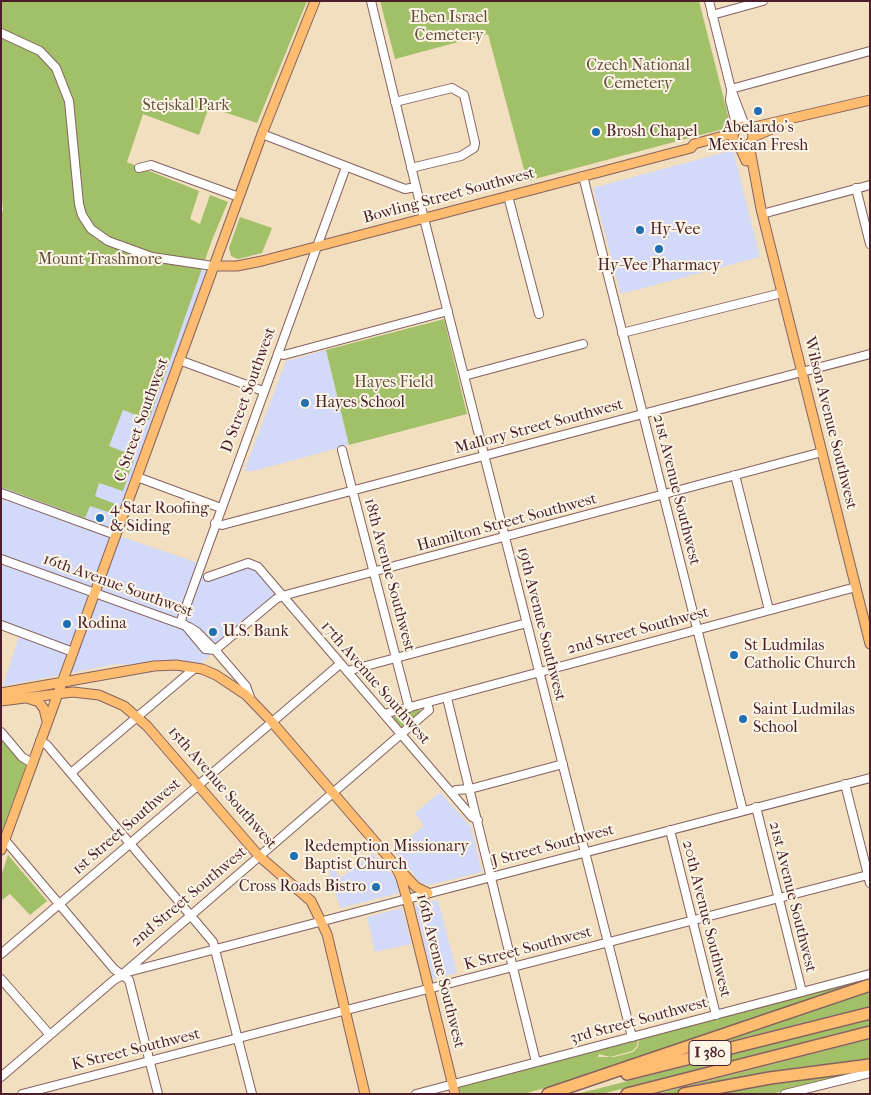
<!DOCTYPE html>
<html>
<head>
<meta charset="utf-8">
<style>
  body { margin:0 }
  #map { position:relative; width:871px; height:1095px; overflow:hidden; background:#f2dfc0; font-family:"IM FELL French Canon",serif }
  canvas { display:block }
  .frame { position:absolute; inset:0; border:2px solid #4a1f2b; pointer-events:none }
</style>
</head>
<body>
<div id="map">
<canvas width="871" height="1095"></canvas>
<div class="frame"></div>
</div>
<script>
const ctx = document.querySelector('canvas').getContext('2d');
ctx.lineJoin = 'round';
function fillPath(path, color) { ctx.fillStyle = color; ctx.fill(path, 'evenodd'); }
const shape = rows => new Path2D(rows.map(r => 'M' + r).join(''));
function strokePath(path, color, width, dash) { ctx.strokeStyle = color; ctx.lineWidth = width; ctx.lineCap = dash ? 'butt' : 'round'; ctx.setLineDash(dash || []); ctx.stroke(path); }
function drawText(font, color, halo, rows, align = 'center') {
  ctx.font = font + ' "IM FELL French Canon",serif'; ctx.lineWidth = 4; ctx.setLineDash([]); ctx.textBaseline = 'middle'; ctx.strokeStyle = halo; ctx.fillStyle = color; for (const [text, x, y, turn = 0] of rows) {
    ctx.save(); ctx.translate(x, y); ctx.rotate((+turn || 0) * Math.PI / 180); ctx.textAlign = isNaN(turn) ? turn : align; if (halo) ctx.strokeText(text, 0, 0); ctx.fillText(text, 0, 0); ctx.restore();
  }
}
fillPath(shape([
  [1,33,95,227,213,266,116,535,201,564,198,575,253,564,281,595,195,668,116,664,3,686,21,630,1,623,1,214,3,210],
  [733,150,760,257,621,294,593,188],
  [326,350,349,445,254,471,244,471,286,361],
  [440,792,471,827,482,872,429,885,421,883,394,850,424,826,415,813],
  [372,853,395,878,399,893,340,908,329,871,333,869,341,878],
  [438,900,457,973,433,979,415,905],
  [402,908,411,944,375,952,367,917]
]), '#d3d9f9');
fillPath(shape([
  [1,1,307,1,257,123,209,107,199,135,143,114,127,162,199,191,190,219,200,224,210,195,228,202,212,240,149,420,123,410,109,446,135,456,123,491,99,483,95,496,118,505,114,514,90,506,85,518,1,487,1,214,3,210,1,190],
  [380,1,699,1,731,127,527,181,488,34,395,59],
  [240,217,272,228,262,253,238,259,231,256,229,248],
  [444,319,467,414,349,445,326,350],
  [419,709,421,712,403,728,393,720,394,716],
  [1,736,26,766,1,835],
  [8,855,47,901,30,915,10,894,1,901,1,876],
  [870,978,870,982,563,1083,523,1094,461,1094,459,1087,462,1086,638,1039,637,1046,632,1051,610,1057,599,1054,598,1057,614,1057,633,1052,638,1047,639,1039],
  [870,987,870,1006,673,1055],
  [870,1019,870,1025,602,1094,577,1094],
  [870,1039,870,1063,730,1083,671,1094,657,1094],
  [870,1068,870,1072,770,1094,698,1094]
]), '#a1c068');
const minor = shape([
  [371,1,416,187,632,1037],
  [709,1,731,89,745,126],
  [712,15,763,1],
  [1,33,40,51,56,68,69,101,79,204,82,215,91,229,108,241,152,257,213,266],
  [731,89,870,51],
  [731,91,730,100,737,128],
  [395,102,452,88,464,95,475,143,474,148,461,156,411,168],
  [262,134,405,189,416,187],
  [139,168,151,165,239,197],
  [583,176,743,811],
  [856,188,870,244],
  [508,196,539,314],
  [762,214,870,185],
  [622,333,782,293],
  [278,353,284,355,448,311],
  [179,360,263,391],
  [464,376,583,344],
  [342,450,409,708],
  [735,475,769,610],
  [137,477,221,508],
  [1,493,116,535],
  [215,523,222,525,870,354],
  [1,559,189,627,197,632,215,650,246,686,251,700],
  [208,577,248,563,258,567,472,817,478,820],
  [180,623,346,167],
  [1,625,73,652],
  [185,625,205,649,215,650,276,599,282,596,822,452],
  [347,671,527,623],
  [447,698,536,1062],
  [384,714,856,587],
  [1,732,22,757,32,763],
  [40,741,47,745,213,942,252,1094],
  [71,773,195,668],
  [845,784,870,883],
  [452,793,456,790,470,789,563,764],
  [756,807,802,992],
  [670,830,716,1015],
  [5,840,114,969,129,980,158,1094],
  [1,954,340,664],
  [124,973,429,710,427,703],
  [1,979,50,1035],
  [1,1077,114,980,128,972,870,778],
  [22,1094,868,875],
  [416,1094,870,974],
  [785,1094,870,1073]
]);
const major = shape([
  '733 136a10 10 0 1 1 20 0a10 10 0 1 1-20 0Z',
  [750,128,870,100],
  [753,137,788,122],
  [749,144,761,209,870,644],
  [739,145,746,161],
  [213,266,237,266,262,261,691,148,694,144,734,133],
  [1,693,154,666,176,665,202,669,216,675,246,695,272,722,395,865,401,878,407,899,455,1094],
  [27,698,39,702,44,709,47,721],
  [1,701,73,692,99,695,124,706,147,726,259,856,311,901,327,934,365,1094],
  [1,850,262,134,315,1],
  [400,870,416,887,428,893]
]);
const highway = shape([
  [627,1074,870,1013],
  [548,1094,870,985],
  [627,1094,870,1032],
  [684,1094,770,1078,870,1065]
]);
strokePath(minor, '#85625f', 10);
strokePath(major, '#85625f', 11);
strokePath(highway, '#85625f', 14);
strokePath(minor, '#fff', 8);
strokePath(major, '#febc70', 9);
strokePath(highway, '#febc70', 11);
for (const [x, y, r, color] of [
  [758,111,5,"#1f6fb2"],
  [596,132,5,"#1f6fb2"],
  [640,230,5,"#1f6fb2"],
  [659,249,5,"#1f6fb2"],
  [305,403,5,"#1f6fb2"],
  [100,518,5,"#1f6fb2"],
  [67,624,5,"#1f6fb2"],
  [213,632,5,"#1f6fb2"],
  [734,655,5,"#1f6fb2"],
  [743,719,5,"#1f6fb2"],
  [294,856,5,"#1f6fb2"],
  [376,887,5,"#1f6fb2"]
]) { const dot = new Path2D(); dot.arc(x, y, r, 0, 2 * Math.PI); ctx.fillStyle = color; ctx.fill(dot); strokePath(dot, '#fcf5e5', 2); }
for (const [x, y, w] of [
  [710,1053,42]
]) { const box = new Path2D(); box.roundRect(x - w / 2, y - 12.5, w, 25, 4); ctx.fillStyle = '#fcf5e5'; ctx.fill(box); strokePath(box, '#4a1f2b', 1); }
drawText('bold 15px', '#4a1f2b', null, [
  ["I 380",710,1053]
]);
drawText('16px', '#644f3d', '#fcf5e5', [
  ["Eben Israel",449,18],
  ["Cemetery",449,36],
  ["Czech National",638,66],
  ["Cemetery",638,84],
  ["Stejskal Park",186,106],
  ["Mount Trashmore",100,260],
  ["Hayes Field",394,383]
]);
drawText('16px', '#4a1f2b', '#fcf5e5', [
  ["Abelardo's",758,128,"center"],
  ["Mexican Fresh",758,146,"center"],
  ["Brosh Chapel",606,132],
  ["Hy-Vee",650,230],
  ["Hy-Vee Pharmacy",659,266,"center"],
  ["Hayes School",315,403],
  ["4 Star Roofing",110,509],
  ["& Siding",110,527],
  ["Rodina",77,624],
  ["U.S. Bank",223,632],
  ["St Ludmilas",744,646],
  ["Catholic Church",744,664],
  ["Saint Ludmilas",753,710],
  ["School",753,728],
  ["Redemption Missionary",304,847],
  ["Baptist Church",304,865],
  ["Cross Roads Bistro",366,887,"right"]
], 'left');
drawText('16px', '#4a1f2b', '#fcf5e5', [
  ["Bowling Street Southwest",449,196,-15],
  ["D Street Southwest",249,390,-70],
  ["C Street Southwest",142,420,-70],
  ["Wilson Avenue Southwest",830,423,76],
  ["Mallory Street Southwest",539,427,-15],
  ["21st Avenue Southwest",676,490,76],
  ["Hamilton Street Southwest",507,523,-15],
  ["18th Avenue Southwest",389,575,75],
  ["16th Avenue Southwest",118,586,20],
  ["19th Avenue Southwest",541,624,76],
  ["2nd Street Southwest",638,631,-15],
  ["17th Avenue Southwest",375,683,49],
  ["15th Avenue Southwest",222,788,49],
  ["1st Street Southwest",127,827,-41],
  ["J Street Southwest",553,846,-15],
  ["2nd Street Southwest",189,897,-40],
  ["21st Avenue Southwest",792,897,76],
  ["20th Avenue Southwest",706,919,76],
  ["K Street Southwest",528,949,-15],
  ["16th Avenue Southwest",440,971,76],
  ["3rd Street Southwest",639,1021,-15],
  ["K Street Southwest",136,1050,-14]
]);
</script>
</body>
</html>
